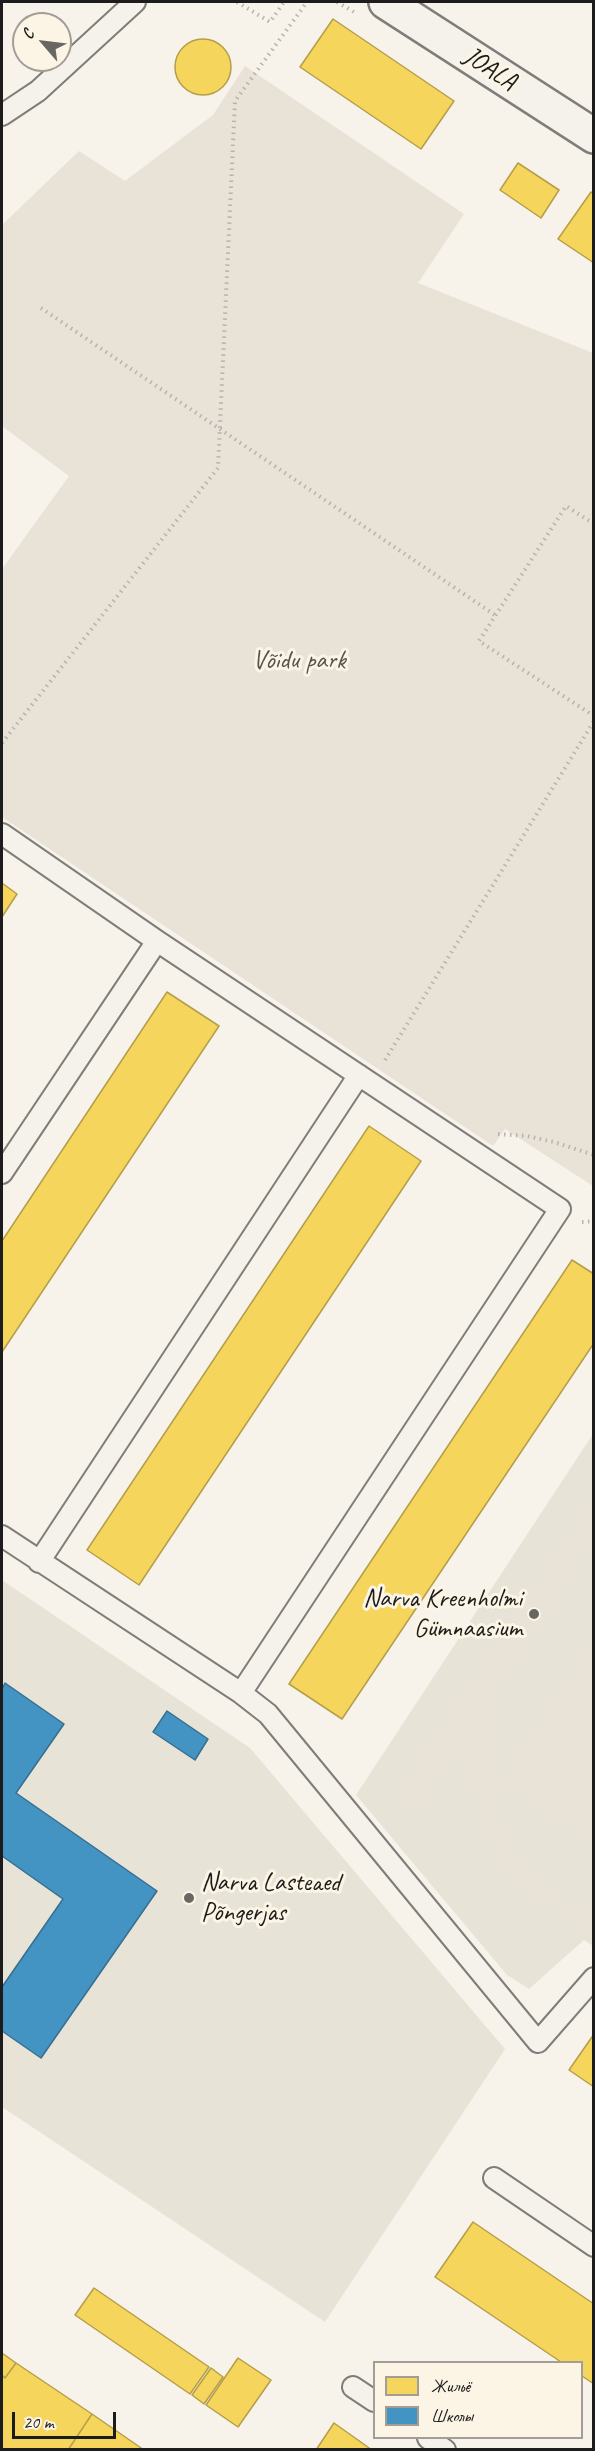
<!DOCTYPE html>
<html>
<head>
<meta charset="utf-8">
<style>
  body { margin:0 }
  #map { position:relative; width:595px; height:2451px; overflow:hidden; background:#f7f3ea; font-family:Caveat,sans-serif }
  canvas { display:block }
  .frame { position:absolute; inset:0; border:3px solid #1c1c1c; pointer-events:none }
  .legend { position:absolute; left:373px; top:2361px; width:210px; height:78px; box-sizing:border-box; background:#fcf5e5; border:2px solid #a29e95; margin:0; padding:8px 10px; list-style:none; font-size:18px; color:#1c1c1c }
  .legend li { display:flex; align-items:center; gap:12px; height:30px }
  .legend b { width:30px; border:2px solid #a29e95 }
  .north { position:absolute; left:12px; top:12px; width:60px; height:60px; box-sizing:border-box; background:#fcf5e5; border:2px solid #a29e95; border-radius:50%; rotate:298deg; font-size:16px; font-weight:700; line-height:24px; text-align:center; color:#1c1c1c }
  .north::after { content:''; display:block; margin:auto; width:21px; height:27px; background:#696764; clip-path:polygon(50% 0,100% 100%,50% 72%,0 100%) }
  .scale { position:absolute; left:12px; top:2412px; width:104px; height:27px; box-sizing:border-box; border:3px solid #1c1c1c; border-top:0; padding-left:8px; font-size:18px; line-height:21px; white-space:nowrap; color:#1c1c1c; -webkit-text-stroke:4px #fcf5e5; paint-order:stroke }
</style>
</head>
<body>
<div id="map">
<canvas width="595" height="2451"></canvas>
<div class="frame"></div>
<ul class="legend">
<li><b style="height:16px;background:#f6d55c"></b>Жильё</li>
<li><b style="height:16px;background:#4393c3"></b>Школы</li>
</ul>
<div class="north">С</div>
<div class="scale">20 m</div>
</div>
<script>
const ctx = document.querySelector('canvas').getContext('2d');
ctx.lineJoin = 'round';
function fillPath(path, color) { ctx.fillStyle = color; ctx.fill(path, 'evenodd'); }
const shape = rows => new Path2D(rows.map(r => 'M' + r).join(''));
function strokePath(path, color, width, dash) { ctx.strokeStyle = color; ctx.lineWidth = width; ctx.lineCap = dash ? 'butt' : 'round'; ctx.setLineDash(dash || []); ctx.stroke(path); }
function drawText(font, color, halo, rows, align = 'center') {
  ctx.font = font + ' Caveat,sans-serif'; ctx.lineWidth = 6; ctx.setLineDash([]); ctx.textBaseline = 'middle'; ctx.strokeStyle = halo; ctx.fillStyle = color; for (const [text, x, y, turn = 0] of rows) {
    ctx.save(); ctx.translate(x, y); ctx.rotate((+turn || 0) * Math.PI / 180); ctx.textAlign = isNaN(turn) ? turn : align; if (halo) ctx.strokeText(text, 0, 0); ctx.fillText(text, 0, 0); ctx.restore();
  }
}
fillPath(shape([
  [593,1434,593,1946,584,1940,529,1989,507,1975,356,1795],
  [2,1580,250,1748,505,2049,325,2322,2,2107]
]), '#e8e3d7');
fillPath(shape([
  [245,66,464,214,418,283,593,353,593,1186,505,1129,493,1146,2,817,2,569,69,476,2,426,2,225,79,151,125,181,213,115],
  [593,1494,593,1544,513,1667,500,1693,492,1721,489,1749,491,1779,497,1804,507,1829,522,1855,541,1876,565,1896,593,1910,593,1932,557,1915,535,1899,516,1880,499,1859,486,1835,471,1787,468,1763,469,1733,417,1811,395,1796],
  [593,1639,594,1846,593,1846,498,1784]
]), '#e8e2d7');
const homes = shape([
  [333,19,454,101,421,149,300,67,333,19],
  '175 67a28 28 0 1 1 56 0a28 28 0 1 1-56 0Z',
  [518,163,559,190,541,218,500,190,518,163],
  [591,192,594,194,594,263,558,239,591,192],
  [2,883,17,894,2,917,2,883],
  [167,992,219,1026,2,1352,2,1241,167,992],
  [369,1126,421,1161,139,1585,87,1550,369,1126],
  [572,1260,594,1274,594,1343,342,1719,289,1684,572,1260],
  [594,2034,594,2087,569,2070,594,2034],
  [473,2222,594,2304,594,2384,582,2376,582,2362,561,2362,435,2277,473,2222],
  [94,2288,209,2367,190,2394,75,2315,94,2288],
  [2,2353,16,2363,5,2378,2,2375,2,2353],
  [238,2358,271,2380,238,2427,206,2405,238,2358],
  [16,2363,92,2414,68,2450,2,2450,2,2375,5,2378,16,2363],
  [211,2368,223,2377,204,2404,192,2395,211,2368],
  [92,2414,144,2450,68,2450,92,2414],
  [334,2423,372,2450,316,2450,334,2423]
]);
fillPath(homes, '#f6d55c');
strokePath(homes, '#b59e49', 1.5);
const schools = shape([
  [5,1683,64,1724,16,1793,157,1891,41,2058,2,2031,2,1987,63,1899,2,1856,2,1689,5,1683],
  [167,1711,208,1739,195,1760,153,1732,167,1711]
]);
fillPath(schools, '#4393c3');
strokePath(schools, '#376f91', 1.5);
const lane = shape([
  [2,115,38,91,135,2],
  [2,834,157,941,560,1209,241,1693],
  [2,1173,157,941],
  [2,1536,241,1693,268,1714,538,2042,594,1978],
  [39,1562,359,1075],
  [494,2178,594,2246],
  [353,2387,374,2401],
  [428,2438,445,2450]
]);
const street = shape([
  [386,2,594,136]
]);
strokePath(lane, '#7f7d79', 24);
strokePath(street, '#7f7d79', 38);
strokePath(shape([
  [237,2,270,22,284,2],
  [337,2,354,12],
  [41,308,495,615],
  [594,524,566,506,479,641,594,716],
  [2,743,218,468,235,101,307,2],
  [385,1060,594,721],
  [498,1134,527,1136,554,1142,594,1155],
  [582,1222,594,1221]
]), '#b6b4af', 4, [1.5, 4.5]);
strokePath(lane, '#f5f2ec', 20);
strokePath(street, '#f5f2ec', 33);
for (const [x, y, r, color] of [
  [534,1614,6,"#696764"],
  [189,1898,6,"#696764"]
]) { const dot = new Path2D(); dot.arc(x, y, r, 0, 2 * Math.PI); ctx.fillStyle = color; ctx.fill(dot); strokePath(dot, '#fcf5e5', 2); }
drawText('26px', '#1c1c1c', '#fcf5e5', [
  ["JOALA",490,69,33]
]);
drawText('26px', '#555450', '#fcf5e5', [
  ["Võidu park",299,661]
]);
drawText('26px', '#1c1c1c', '#fcf5e5', [
  ["Narva Kreenholmi",522,1599],
  ["Gümnaasium",522,1629],
  ["Narva Lasteaed",201,1883,"left"],
  ["Põngerjas",201,1913,"left"]
], 'right');
</script>
</body>
</html>
